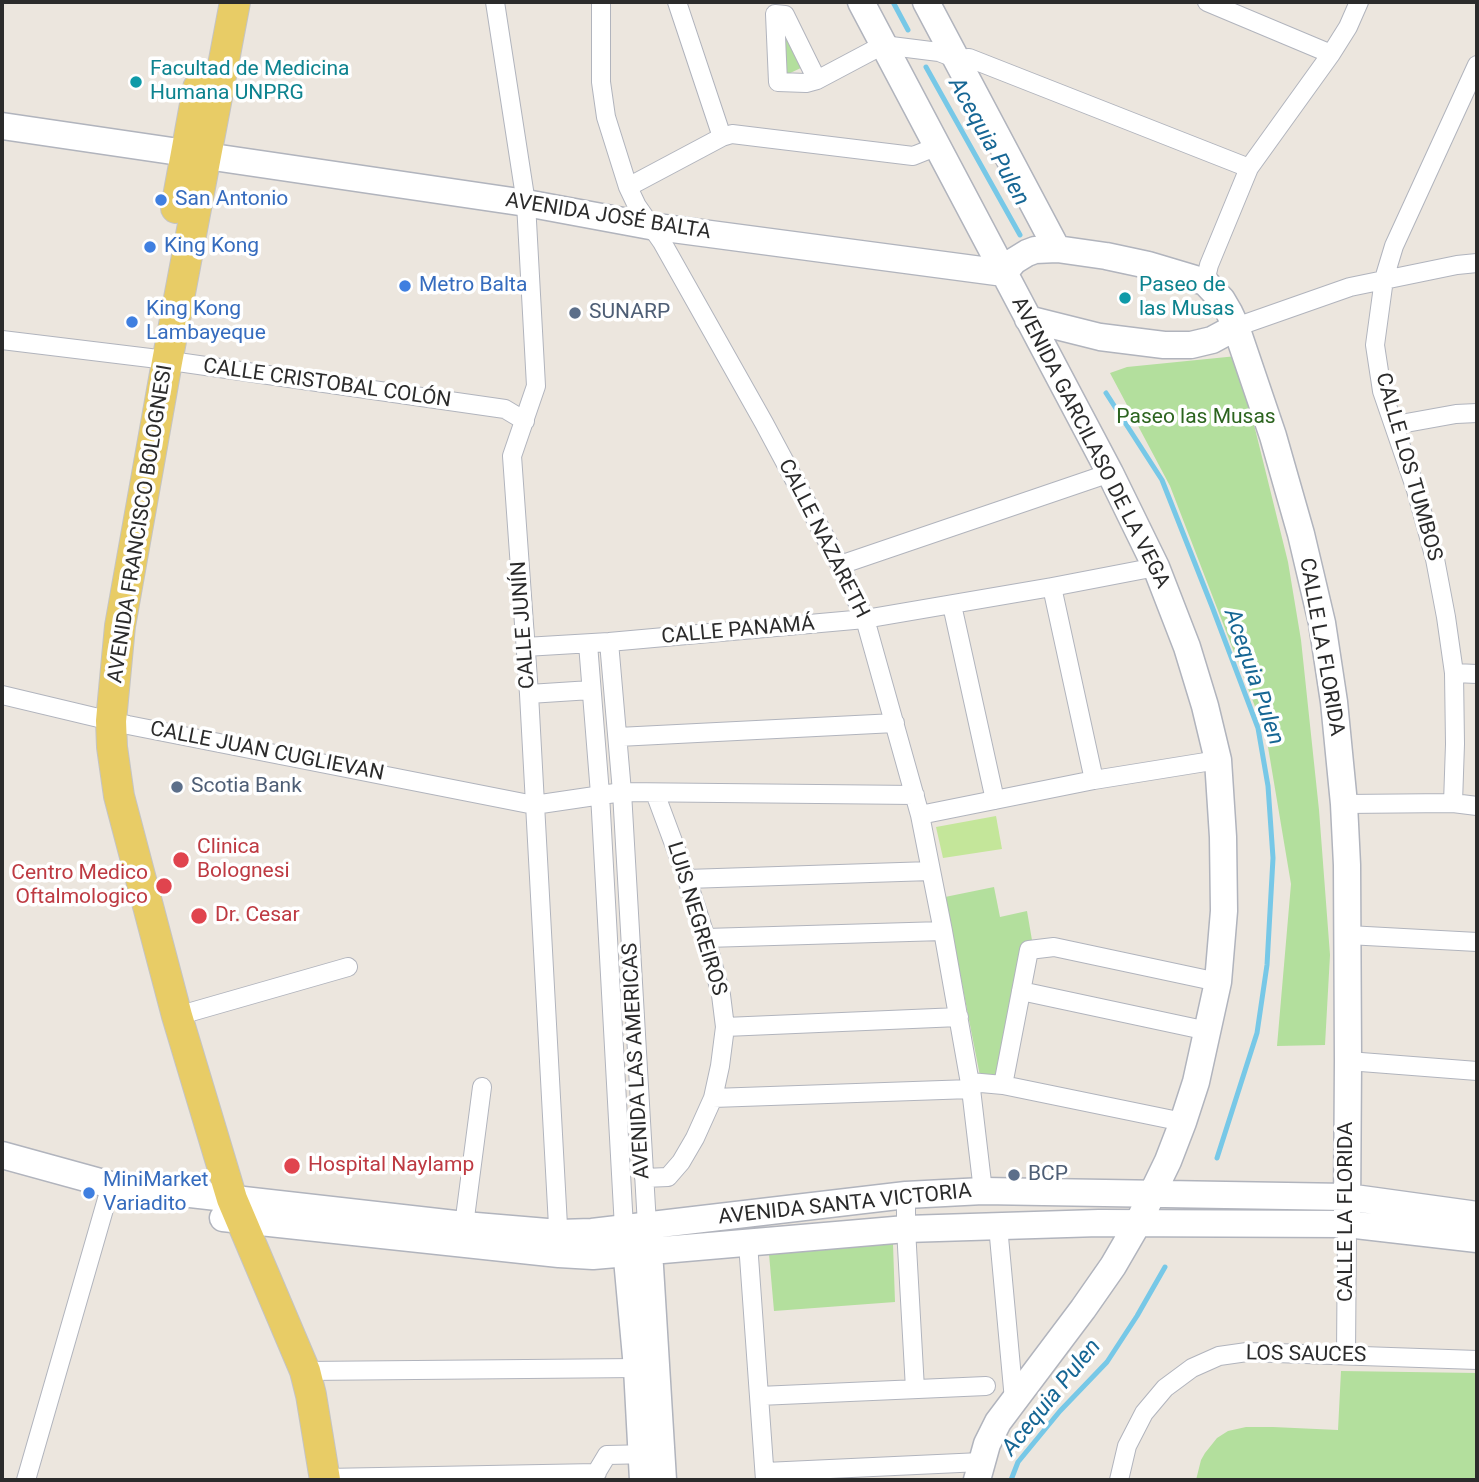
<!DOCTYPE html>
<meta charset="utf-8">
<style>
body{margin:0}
#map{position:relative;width:1479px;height:1482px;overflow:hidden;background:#ece6de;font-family:Roboto,sans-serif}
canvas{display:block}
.frame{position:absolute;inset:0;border:4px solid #2b2b2b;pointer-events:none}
</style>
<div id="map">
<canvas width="1479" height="1482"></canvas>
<div class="frame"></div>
</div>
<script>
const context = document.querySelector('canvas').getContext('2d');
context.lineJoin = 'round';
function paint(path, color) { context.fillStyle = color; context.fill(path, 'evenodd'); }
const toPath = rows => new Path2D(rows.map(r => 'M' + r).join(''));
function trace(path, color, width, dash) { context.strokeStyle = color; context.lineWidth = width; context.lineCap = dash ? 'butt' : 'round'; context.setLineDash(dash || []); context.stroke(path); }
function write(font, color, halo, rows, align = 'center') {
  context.font = font + ' Roboto,sans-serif'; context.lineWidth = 7; context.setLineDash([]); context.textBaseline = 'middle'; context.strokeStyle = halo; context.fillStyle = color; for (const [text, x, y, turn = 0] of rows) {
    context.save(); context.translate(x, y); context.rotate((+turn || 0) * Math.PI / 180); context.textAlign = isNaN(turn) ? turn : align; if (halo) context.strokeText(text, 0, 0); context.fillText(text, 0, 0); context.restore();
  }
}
paint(toPath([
 [782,26,805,66,786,75],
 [1237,356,1288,562,1301,640,1319,810,1330,955,1325,1045,1277,1046,1291,884,1266,735,1170,486,1110,373,1127,367],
 [994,887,1000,917,1027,911,1033,946,999,1070,994,1078,980,1076,945,897],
 [893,1244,895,1302,774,1311,769,1254],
 [1341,1371,1477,1373,1477,1480,1196,1480,1201,1460,1205,1453,1217,1438,1228,1431,1246,1427,1273,1427,1338,1430]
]), '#b3df9d');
paint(toPath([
 [996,816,1002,849,943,858,936,827]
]), '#c4e69a');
trace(toPath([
 [893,2,908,30],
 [926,67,1020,235],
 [1106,393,1162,480,1213,609,1258,728,1268,786,1273,858,1267,965,1257,1033,1217,1158],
 [1011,1480,1018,1462,1060,1411,1107,1362,1137,1316,1165,1267]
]), '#77c8e7', 5);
const street = toPath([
 [495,2,526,203,536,386,512,456,529,694,559,1244],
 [601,2,601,82,606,117,628,187,637,206,662,242,764,423,840,565,865,619,920,815,943,931,971,1089,983,1191],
 [677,2,722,137],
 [1207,2,1331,54],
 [817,80,785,15,775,14,778,82,806,83,817,80,883,45,939,52,957,59,969,58,1249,168],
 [628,187,722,137,732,134,913,156,938,146],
 [1205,282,1209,265,1249,168,1331,54,1348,27,1359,2],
 [1236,327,1350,287,1457,265,1477,263],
 [2,340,150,358,505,409,525,421],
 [1395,425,1456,414,1477,413],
 [840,565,1110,473],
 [1052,587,1094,780],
 [952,605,995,800],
 [609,642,622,792,647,1225],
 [588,644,600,794,624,1228],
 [525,647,609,642,865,619,1052,587,1156,567],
 [1454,673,1477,674],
 [529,694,591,690],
 [2,695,128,725,534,805,622,792,915,795],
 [618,737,895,723],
 [1453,803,1455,744,1454,673,1446,617,1435,559,1416,490,1382,391,1375,345,1384,279,1394,246,1477,65],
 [1344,804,1453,803,1477,806],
 [920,815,1094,780,1218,760],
 [687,879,931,871],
 [1348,935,1477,942],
 [706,938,943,931],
 [1021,991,1208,1031],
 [177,1016,348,967],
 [725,1027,959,1017],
 [1348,1061,1477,1071],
 [970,1082,1003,1085,1183,1122],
 [1003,1085,1029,950,1054,947,1218,982],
 [713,1098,971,1089],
 [644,1178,668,1177,681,1162,695,1138,713,1098,720,1066,725,1027,721,995,706,938,687,879,655,793],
 [906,1195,906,1229,915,1389],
 [998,1226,1014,1400],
 [463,1233,482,1087],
 [748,1243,765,1480],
 [1346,1355,1347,1224],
 [305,1371,637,1368],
 [759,1396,986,1386],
 [765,1472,981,1462],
 [325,1478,597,1473],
 [26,1480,111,1185],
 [592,1480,607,1455,651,1454],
 [1119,1480,1127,1446,1144,1413,1165,1388,1192,1368,1219,1356,1247,1352,1477,1360]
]);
const secondary = toPath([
 [861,2,1110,473,1156,567,1187,647,1205,706,1218,760,1223,837,1224,911,1218,982,1196,1082,1183,1122,1168,1161,1138,1223,1113,1266,1083,1309,998,1422,987,1444,977,1480],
 [926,2,1057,249],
 [2,126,526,203,650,226,1004,273],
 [1004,273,1014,261,1027,253,1035,250,1057,249,1106,256,1148,265,1205,282,1222,300,1229,312,1236,327,1273,436,1301,534,1322,623,1334,702,1344,804,1347,865,1348,1061,1347,1215],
 [1028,319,1100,337,1164,345,1191,345,1212,340,1236,327],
 [2,1155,111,1185,464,1225,559,1233,592,1232,906,1195,983,1191,1347,1197,1477,1215],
 [223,1218,559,1254,593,1256,906,1229,1099,1223,1347,1224,1477,1239],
 [648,1234,663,1480],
 [625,1237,637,1368,643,1480]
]);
const primary = toPath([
 [235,2,167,362,120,626,111,721,112,747,119,796,177,1016,232,1199,305,1371,311,1395,325,1480],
 [176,208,198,88]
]);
trace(street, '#b1b4bd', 20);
trace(secondary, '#b1b4bd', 29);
trace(primary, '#c4c4c4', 32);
trace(street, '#fff', 18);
trace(secondary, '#fff', 26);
trace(primary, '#e8cc66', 30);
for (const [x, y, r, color] of [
 [136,82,7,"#0f9aa8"],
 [161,200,7,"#3f7fe0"],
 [150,247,7,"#3f7fe0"],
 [405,286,7,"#3f7fe0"],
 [1125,298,7,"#0f9aa8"],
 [575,313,7,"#5c6f8a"],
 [132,322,7,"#3f7fe0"],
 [177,787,7,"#5c6f8a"],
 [181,860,9,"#e0444e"],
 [164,886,9,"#e0444e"],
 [199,916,9,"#e0444e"],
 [292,1166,9,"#e0444e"],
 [1014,1175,7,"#5c6f8a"],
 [89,1193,7,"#3f7fe0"]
]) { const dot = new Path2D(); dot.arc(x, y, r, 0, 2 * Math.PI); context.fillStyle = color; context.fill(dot); trace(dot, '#fff', 2.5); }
write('21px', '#0d838f', '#fff', [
 ["Facultad de Medicina",150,70],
 ["Humana UNPRG",150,94],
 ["Paseo de",1139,286],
 ["las Musas",1139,310]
], 'left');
write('21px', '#366cbe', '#fff', [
 ["San Antonio",175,200],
 ["King Kong",164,247],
 ["Metro Balta",419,286],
 ["King Kong",146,310],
 ["Lambayeque",146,334],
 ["MiniMarket",103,1181],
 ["Variadito",103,1205]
], 'left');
write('21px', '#2b2b2b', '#fff', [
 ["AVENIDA JOSÉ BALTA",608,217,9],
 ["CALLE CRISTOBAL COLÓN",327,384,8],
 ["AVENIDA GARCILASO DE LA VEGA",1090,443,63],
 ["CALLE LOS TUMBOS",1408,467,74],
 ["AVENIDA FRANCISCO BOLOGNESI",141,524,-81],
 ["CALLE NAZARETH",823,539,63],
 ["CALLE JUNÍN",524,625,-94],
 ["CALLE PANAMÁ",738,631,-5],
 ["CALLE LA FLORIDA",1321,647,80],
 ["CALLE JUAN CUGLIEVAN",267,752,11],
 ["LUIS NEGREIROS",696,919,73],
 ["AVENIDA LAS AMERICAS",637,1061,-93],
 ["AVENIDA SANTA VICTORIA",845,1205,-6],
 ["CALLE LA FLORIDA",1347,1212,-90],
 ["LOS SAUCES",1306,1355,1]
]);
write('21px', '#4e5e75', '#fff', [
 ["SUNARP",589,313],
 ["Scotia Bank",191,787],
 ["BCP",1028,1175]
], 'left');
write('21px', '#2c641f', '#fff', [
 ["Paseo las Musas",1196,418]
]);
write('21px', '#be3a42', '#fff', [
 ["Clinica",197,848],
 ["Bolognesi",197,872],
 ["Centro Medico",148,874,"right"],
 ["Oftalmologico",148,898,"right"],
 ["Dr. Cesar",215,916],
 ["Hospital Naylamp",308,1166]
], 'left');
write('italic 23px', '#166694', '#fff', [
 ["Acequia Pulen",988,142,61],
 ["Acequia Pulen",1253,677,71],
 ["Acequia Pulen",1052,1398,-51]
]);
</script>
